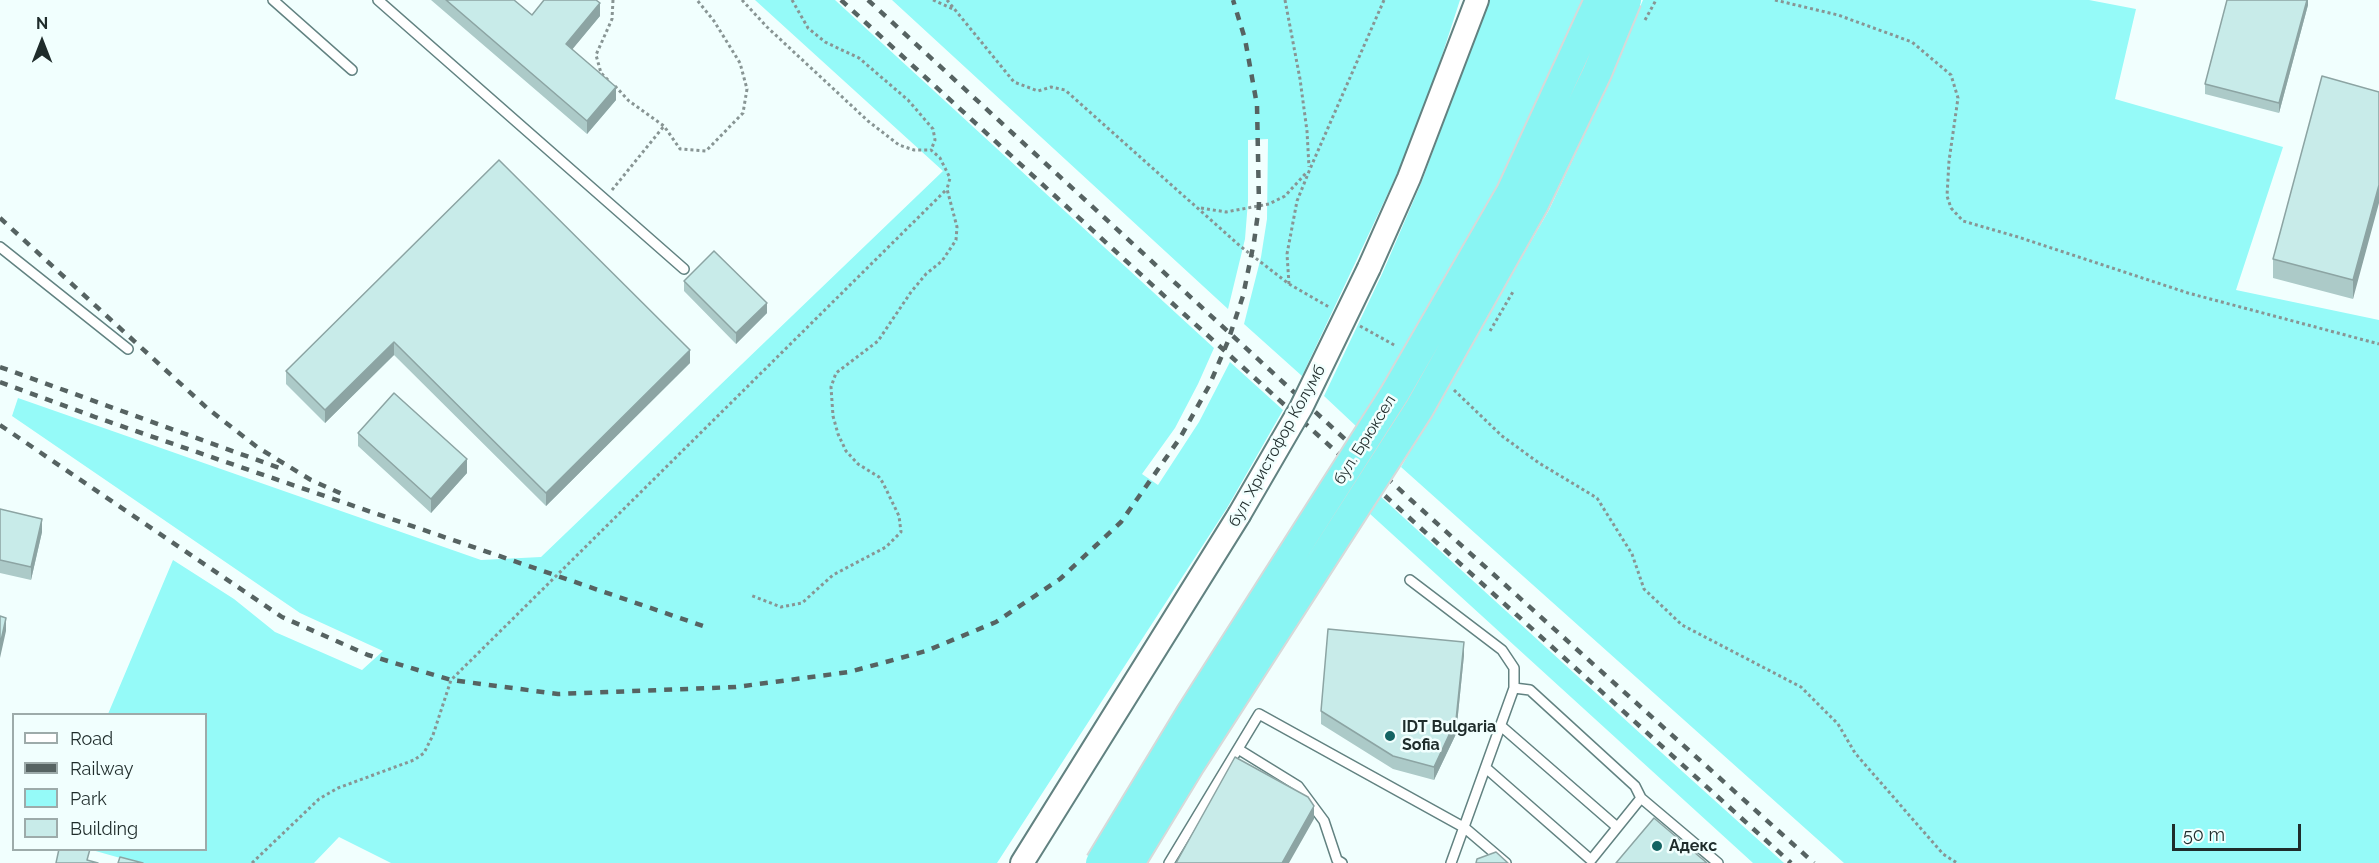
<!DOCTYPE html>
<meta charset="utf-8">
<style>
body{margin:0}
#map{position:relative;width:2379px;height:863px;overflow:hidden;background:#f1fffe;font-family:Raleway,sans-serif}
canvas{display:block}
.legend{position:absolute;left:12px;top:713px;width:195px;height:138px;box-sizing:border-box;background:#f1fffe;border:2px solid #9dabaa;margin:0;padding:8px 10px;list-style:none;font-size:18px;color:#1f2c2b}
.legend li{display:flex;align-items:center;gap:12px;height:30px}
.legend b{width:30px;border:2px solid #9dabaa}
.north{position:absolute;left:12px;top:12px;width:60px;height:60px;-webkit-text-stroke:4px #f1fffe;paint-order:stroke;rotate:0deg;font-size:16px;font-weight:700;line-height:24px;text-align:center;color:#1f2c2b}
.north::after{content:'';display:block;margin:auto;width:21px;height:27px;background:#1f2c2b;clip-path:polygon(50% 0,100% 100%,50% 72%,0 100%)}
.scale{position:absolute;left:2172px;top:824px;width:129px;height:27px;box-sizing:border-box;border:3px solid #1f2c2b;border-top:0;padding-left:8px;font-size:18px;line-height:21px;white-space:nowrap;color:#1f2c2b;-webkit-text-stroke:4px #f1fffe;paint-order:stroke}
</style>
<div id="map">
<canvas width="2379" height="863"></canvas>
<ul class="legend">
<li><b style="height:8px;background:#fff"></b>Road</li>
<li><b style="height:8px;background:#566362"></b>Railway</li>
<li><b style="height:16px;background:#95faf8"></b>Park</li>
<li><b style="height:16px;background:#c8ebe9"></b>Building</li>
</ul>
<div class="north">N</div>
<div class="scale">50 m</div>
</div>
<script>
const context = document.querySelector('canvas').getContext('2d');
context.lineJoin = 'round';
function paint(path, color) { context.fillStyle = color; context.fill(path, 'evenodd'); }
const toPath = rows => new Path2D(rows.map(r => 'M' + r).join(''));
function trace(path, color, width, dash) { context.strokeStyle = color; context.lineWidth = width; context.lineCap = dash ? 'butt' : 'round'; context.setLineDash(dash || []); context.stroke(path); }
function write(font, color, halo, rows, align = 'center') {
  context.font = font + ' Raleway,sans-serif'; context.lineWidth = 5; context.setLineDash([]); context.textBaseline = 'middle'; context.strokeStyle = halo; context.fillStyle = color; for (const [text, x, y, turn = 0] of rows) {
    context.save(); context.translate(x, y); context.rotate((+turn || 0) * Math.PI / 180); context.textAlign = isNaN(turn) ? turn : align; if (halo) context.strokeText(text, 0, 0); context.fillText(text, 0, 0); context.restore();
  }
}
paint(toPath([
 [755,0,835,0,1214,348,1198,384,1175,428,1142,474,1158,485,1199,422,1230,362,1283,410,1227,508,997,863,391,863,339,837,314,863,138,863,92,850,206,850,206,714,108,714,173,560,234,599,275,632,362,670,383,651,300,613,12,416,18,398,481,560,541,557,943,171],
 [892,0,1460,0,1434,80,1397,174,1302,376,1244,324,1261,257,1267,219,1268,139,1248,140,1248,201,1245,239,1228,309],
 [1489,0,1586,0,1493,198,1405,350,1357,427,1324,396,1382,274,1422,181],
 [1643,0,2089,0,2136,9,2115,99,2283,147,2236,290,2379,320,2379,863,1844,863,1401,467,1549,210,1596,110],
 [1380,496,1642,735,1784,863,1753,863,1369,513]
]), '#95faf8');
const service = toPath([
 [273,0,352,70],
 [378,0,684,269],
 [0,247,128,349],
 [1410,580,1502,650,1514,668,1514,688,1451,863],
 [1514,688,1530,690,1635,786,1641,798,1718,863],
 [1501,726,1617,827],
 [1238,749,1298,786,1324,821,1337,860,1342,863],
 [1486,768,1591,860,1641,798],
 [1169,863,1259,714,1465,828,1506,863]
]);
const tertiary = toPath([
 [1369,268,1409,178,1477,0],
 [1022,863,1239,515]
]);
trace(service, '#628281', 12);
trace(tertiary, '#628281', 26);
trace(toPath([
 [742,0,767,27,868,121,899,145,914,150,931,150,940,158,950,178,947,189,957,227,956,240,942,261,926,274,911,292,878,341,836,373,831,387,833,416,838,434,846,451,858,464,879,477,883,483,899,516,901,532,886,547,833,575,802,603,781,607,750,595],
 [792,0,808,28,825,42,859,58,908,100,933,129,935,140,931,150],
 [933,0,955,10],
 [947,0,1014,82,1038,91,1051,87,1065,90,1240,246,1289,284,1329,307],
 [1285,0,1300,79,1307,131,1309,167],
 [1775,0,1838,15,1912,42,1951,75,1958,98,1949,161,1947,196,1951,208,1963,221,2018,237,2188,293,2379,344],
 [1645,20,1656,0],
 [608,80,601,73,596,55,612,19,613,0],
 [615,86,629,101,664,126,680,149,706,151,743,113,747,89,740,63,714,21,697,0],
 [612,190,664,126],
 [1201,208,1226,212,1269,204,1285,196,1307,172],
 [1289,284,1287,254,1297,201,1310,169,1384,0],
 [1360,326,1396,346],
 [1490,331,1514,290],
 [1454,390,1502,436,1539,463,1597,498,1632,554,1644,589,1682,625,1801,687,1838,724,1855,753,1943,854,1957,863],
 [252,863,319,799,338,788,414,760,424,753,433,735,451,680,947,189]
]), '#889594', 3, [3, 3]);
trace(service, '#fff', 9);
trace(tertiary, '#fff', 22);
trace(toPath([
 [841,0,1184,314,1791,863],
 [868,0,1411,500,1814,863],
 [0,218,207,408,257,447,311,480,342,494],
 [0,367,285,470],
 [0,382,95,417,703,626],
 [0,425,282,617,368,655,451,680,558,694,736,687,849,672,926,651,996,622,1060,579,1121,522,1180,438,1209,386,1228,341,1243,296,1254,242,1259,206,1257,105,1245,39,1233,0]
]), '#566362', 4.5, [8, 8]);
const tertiaryBridge = toPath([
 [1239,515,1301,408,1369,268]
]);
const primaryBridge = toPath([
 [1100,863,1191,713,1395,393,1511,192,1599,0],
 [1130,863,1191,763,1419,409,1534,204,1597,73,1627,0]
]);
trace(tertiaryBridge, '#628281', 26, []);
trace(primaryBridge, '#d7d9d9', 32, []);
trace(tertiaryBridge, '#fff', 22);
trace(primaryBridge, '#89f5f3', 28);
paint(toPath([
 [431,0,514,0,532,15,600,16,572,49,616,100,587,134],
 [2308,0,2308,5,2279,113,2205,94,2205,84],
 [2379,92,2353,299,2273,278,2273,259],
 [499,160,690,363,546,506,394,355,325,423,286,384,286,371],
 [684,281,767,313,736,344,684,291],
 [358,433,467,473,431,513,358,446],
 [0,509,42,532,31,580,0,573],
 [1464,655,1456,734,1434,780,1393,769,1321,724,1321,711]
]), '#accac8');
paint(toPath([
 [2307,0,2308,0,2308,5,2279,113,2279,103],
 [600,3,600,16,566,57,566,44],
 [616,87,616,100,587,134,587,121],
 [2379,185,2379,203,2353,299,2353,280],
 [767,303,767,313,736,344,736,333],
 [394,342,394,355,325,423,325,410],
 [690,350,690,363,546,506,546,493],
 [467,459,467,473,431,513,431,499],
 [42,519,42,532,31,580,31,567],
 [6,618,6,631,0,658,0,645],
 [1464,642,1464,655,1456,734,1434,780,1434,767],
 [1314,806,1314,819,1289,863,1282,863]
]), '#8ca4a3');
const building = toPath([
 [446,0,514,0,532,15,544,0,596,0,600,3,566,44,616,87,587,121,446,0],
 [2227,0,2307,0,2279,103,2205,84,2227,0],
 [2322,76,2379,92,2379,185,2353,280,2273,259,2322,76],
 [499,160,690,350,546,493,394,342,325,410,286,371,499,160],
 [714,251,767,303,736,333,684,281,714,251],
 [394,393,467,459,431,499,358,433,394,393],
 [0,509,42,519,31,567,0,560,0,509],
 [0,616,6,618,0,645,0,616],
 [1328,629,1464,642,1456,720,1434,767,1393,756,1321,711,1328,629],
 [1235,757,1308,797,1314,806,1282,863,1176,863,1235,757],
 [1654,818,1707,863,1616,863,1654,818],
 [59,849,90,849,87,860,98,863,56,863,59,849],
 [1496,852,1508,863,1476,863,1477,859,1496,852],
 [120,857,143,863,118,863,120,857]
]);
paint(building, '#c8ebe9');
trace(building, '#8ca4a3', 1.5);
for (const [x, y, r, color] of [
 [1390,736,6,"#136362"],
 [1657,846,6,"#136362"]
]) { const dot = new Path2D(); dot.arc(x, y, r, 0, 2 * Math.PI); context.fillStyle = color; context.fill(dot); trace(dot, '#f1fffe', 2); }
write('16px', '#1f2c2b', '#f1fffe', [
 ["бул. Брюксел",1365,440,-58],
 ["бул. Христофор Колумб",1277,446,-61]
]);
write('bold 16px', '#1f2c2b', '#f1fffe', [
 ["IDT Bulgaria",1402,727],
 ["Sofia",1402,745],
 ["Адекс",1669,846]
], 'left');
</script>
